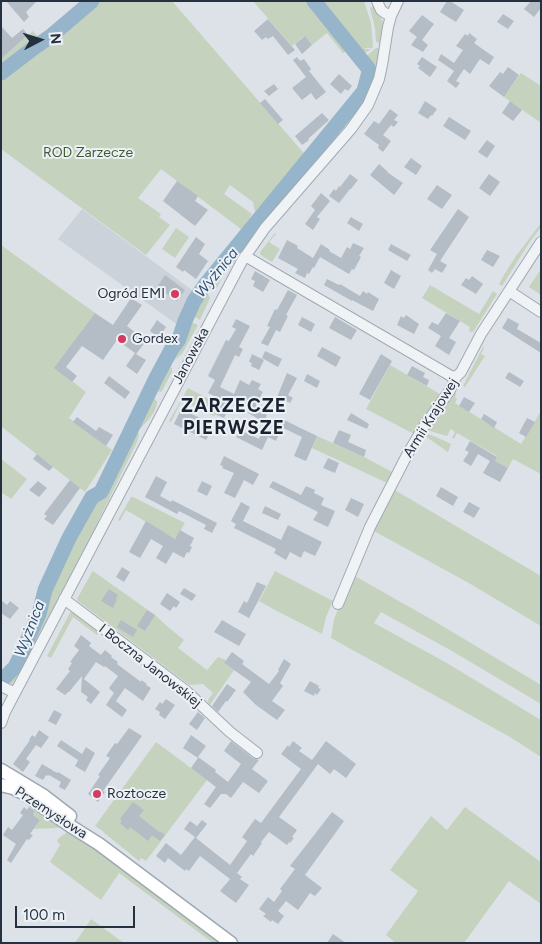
<!DOCTYPE html>
<meta charset="utf-8">
<style>
body{margin:0}
#map{position:relative;width:542px;height:944px;overflow:hidden;background:#dde2e8;font-family:Figtree,sans-serif}
canvas{display:block}
.frame{position:absolute;inset:0;border:2px solid #26313f;pointer-events:none}
.north{position:absolute;left:15px;top:15px;width:50px;height:50px;-webkit-text-stroke:4px #edf1f6;paint-order:stroke;rotate:85deg;font-size:14px;font-weight:700;line-height:20px;text-align:center;color:#26313f}
.north::after{content:'';display:block;margin:auto;width:18px;height:22px;background:#26313f;clip-path:polygon(50% 0,100% 100%,50% 72%,0 100%)}
.scale{position:absolute;left:15px;top:906px;width:120px;height:22px;box-sizing:border-box;border:2px solid #26313f;border-top:0;padding-left:6px;font-size:15px;line-height:18px;white-space:nowrap;color:#26313f;-webkit-text-stroke:4px #edf1f6;paint-order:stroke}
</style>
<div id="map">
<canvas width="542" height="944"></canvas>
<div class="frame"></div>
<div class="north">N</div>
<div class="scale">100 m</div>
</div>
<script>
const context = document.querySelector('canvas').getContext('2d');
context.lineJoin = 'round';
function paint(path, color) { context.fillStyle = color; context.fill(path, 'evenodd'); }
const toPath = rows => new Path2D(rows.map(r => 'M' + r).join(''));
function trace(path, color, width, dash) { context.strokeStyle = color; context.lineWidth = width; context.lineCap = dash ? 'butt' : 'round'; context.setLineDash(dash || []); context.stroke(path); }
function write(font, color, halo, rows, align = 'center') {
  context.font = font + ' Figtree,sans-serif'; context.lineWidth = 4; context.setLineDash([]); context.textBaseline = 'middle'; context.strokeStyle = halo; context.fillStyle = color; for (const [text, x, y, turn = 0] of rows) {
    context.save(); context.translate(x, y); context.rotate((+turn || 0) * Math.PI / 180); context.textAlign = isNaN(turn) ? turn : align; if (halo) context.strokeText(text, 0, 0); context.fillText(text, 0, 0); context.restore();
  }
}
paint(toPath([
 [82,209,196,293,179,326,58,239]
]), '#cbd2da');
paint(toPath([
 [85,1,172,1,308,158,258,218,256,216,257,214,255,212,253,202,230,185,224,194,252,214,250,217,255,222,203,286,201,285,223,253,241,229,161,169,138,198,161,214,159,217,170,225,146,255,1,149,1,59,33,31,38,37,44,33,45,34],
 [253,1,364,1,371,23,373,47,372,48,365,48,365,49,371,49,355,60,346,51,343,53,327,33,312,45,304,36,292,46],
 [373,6,383,22,380,43,376,42,375,28,370,8],
 [376,48,379,48,377,63,373,80,367,94,360,106,346,125,344,125,340,123,365,92,370,72,369,68,362,60],
 [521,73,541,86,541,123,504,97],
 [310,159,313,162,312,164,266,217,264,216,260,220],
 [541,223,541,227,529,243,502,286,499,284,504,275,516,256],
 [176,228,189,237,175,258,162,249],
 [275,233,276,234,269,242,280,249,272,262,262,256,260,254,260,252],
 [1,245,95,313,55,368,86,392,69,418,112,450,85,492,2,427,1,428],
 [229,257,232,258,232,260,223,275,217,288,212,292,204,288],
 [541,269,541,295,529,287],
 [430,285,479,314,493,291,497,294,473,332,471,332,469,331,470,327,422,298],
 [202,291,208,294,210,298,200,320,190,314,195,302],
 [187,320,198,325,182,354,172,362,168,359,182,336],
 [483,347,484,348,481,354,485,356,465,387,463,386],
 [165,364,172,368,172,372,162,391,161,392,157,391,152,389],
 [390,365,440,394,441,397,414,434,366,409],
 [188,388,220,405,214,416,182,400,171,422,169,421],
 [453,392,455,392,456,395,455,397,457,399,455,403,521,444,541,411,541,474,513,459,508,468,495,461,497,456,457,433,454,439,452,438,455,432,451,429,447,436,430,431,428,428],
 [149,395,157,401,157,404,154,412,149,419,141,428,139,429,134,426],
 [133,429,138,432,139,434,137,442,93,532,24,663,21,664,19,662,40,614,45,591,70,538,92,498,101,493],
 [425,433,436,437,451,444,448,452,422,434],
 [317,436,364,457,394,473,391,481,385,482,312,448],
 [1,459,27,479,11,499,1,492],
 [393,489,541,576,541,626,467,582,372,530],
 [131,497,133,497,185,523,175,539,126,510,120,521,118,520],
 [93,571,155,615,168,627,184,640,178,648,207,670,218,657,226,660,225,664,234,670,209,706,208,700,213,693,203,684,191,685,188,684,78,601,77,599,92,572],
 [275,571,333,601,326,617,322,634,275,610,259,601],
 [353,575,429,618,541,685,541,704,452,651,381,612,374,623,445,662,541,720,541,757,510,737,331,638,334,619],
 [71,611,72,611,99,631,97,635,73,617,51,658,47,656],
 [7,660,21,669,13,683,10,686,1,684,1,671,12,664],
 [156,742,207,780,146,861,141,858,139,861,103,832,103,831,95,826],
 [38,806,64,826,57,828,32,829,35,827,40,820,33,815],
 [465,807,541,862,541,904,509,881,464,943,396,943,386,935,418,891,390,870,431,816,447,830],
 [69,831,122,869,221,943,213,943,119,873,101,900,50,862,60,845,57,841,59,838],
 [91,919,124,943,75,943]
]), '#c5d2be');
trace(toPath([
 [1,73,35,47,51,36,92,1],
 [3,679,15,667,18,661,39,614,45,590,69,538,92,497,101,492,156,378,171,350,179,339,185,321,194,301,205,285,364,91,369,72,368,68,314,1]
]), '#96b4ca', 15);
paint(toPath([
 [6,1,37,1,26,12,29,17,24,22],
 [447,1,450,1,464,10,456,22,440,12],
 [531,1,538,1,541,3,541,8,534,17,524,9],
 [503,14,514,21,508,29,497,22],
 [422,15,434,24,422,40,428,45,423,52,411,45,417,37,409,31],
 [268,19,295,50,288,55,273,36,268,39,266,37,262,40,254,31],
 [1,26,12,38,23,29,28,35,1,59],
 [469,33,477,39,474,43,494,57,489,65,480,59,470,74,464,69,456,81,460,83,456,88,447,81,454,71,438,60,441,54,454,63,463,50,456,46,465,34,468,36],
 [305,36,312,45,302,54,295,44],
 [297,57,300,61,304,59,311,69,309,71,326,92,316,100,311,93,302,100,292,88,306,77,293,60],
 [422,57,437,67,430,77,418,68,420,66,417,64],
 [508,67,519,75,504,97,489,86,500,72,503,74],
 [339,74,352,86,348,91,345,89,341,94,330,84],
 [274,84,278,89,269,96,264,91],
 [265,99,283,120,278,124,260,103],
 [425,101,437,109,432,116,431,115,428,119,418,113],
 [510,101,522,110,513,121,502,113],
 [390,109,398,115,394,120,398,122,394,127,391,125,383,135,391,141,383,152,378,148,379,145,364,134,374,121,379,124],
 [322,113,329,120,308,139,309,140,302,145,295,136],
 [449,117,471,131,465,140,443,126],
 [487,140,495,146,487,158,478,152],
 [411,158,422,166,416,175,404,167],
 [379,164,388,172,387,172,403,183,394,195,370,175],
 [350,174,358,180,351,189,350,189,339,203,329,196,334,189,336,191,339,186,340,187],
 [489,174,500,182,490,196,479,188],
 [177,181,198,196,195,201,208,210,195,226,163,201],
 [437,185,452,195,442,209,427,199],
 [321,193,330,201,317,217,320,219,313,230,305,224,315,210,311,206],
 [458,209,469,217,440,261,447,265,442,273,435,269,432,273,428,270,437,254,430,250],
 [351,217,363,224,359,231,347,223],
 [196,237,205,244,199,254,208,261,196,279,184,270,183,272,176,267],
 [287,240,298,246,297,248,313,258,321,244,330,250,329,251,341,258,347,247,350,249,353,243,364,248,359,256,361,257,354,270,352,269,349,274,320,257,314,268,313,267,309,274,307,273,305,278,295,273,298,269,278,258],
 [391,244,411,255,407,261,388,250],
 [487,250,500,256,493,267,481,260],
 [391,270,401,276,394,289,384,283],
 [255,271,270,280,263,292,253,286,255,281,251,279],
 [165,275,185,290,177,301,157,287],
 [472,276,483,284,476,294,461,285,466,278,469,280],
 [327,279,339,285,340,284,360,296,363,291,367,294,368,292,379,299,373,311,352,300,352,301,324,285],
 [288,290,297,295,286,315,288,316,280,332,276,330,268,346,261,343,270,327,267,326,275,309,277,310],
 [131,298,142,305,127,326,146,341,136,354,146,360,137,374,126,366,135,353,117,340,103,360,82,346,66,367,77,376,72,382,54,368,95,313,113,325],
 [446,313,460,321,449,338,456,342,449,355,435,346,441,336,428,328,432,322,438,325],
 [406,315,419,324,414,334,397,325,401,316,404,318],
 [302,317,315,324,311,332,298,325],
 [335,317,357,330,351,340,329,328],
 [508,318,519,324,517,329,541,343,541,353,502,328],
 [236,319,250,326,239,347,243,349,239,357,235,355,220,387,234,394,240,380,249,385,252,380,261,384,258,389,263,392,256,405,263,409,262,412,267,415,264,422,248,413,251,408,233,399,224,418,215,414,222,400,208,393,215,380,208,376,226,340,229,341,236,329,232,327],
 [157,320,166,327,159,338,150,331],
 [322,347,341,357,336,367,317,356],
 [265,351,282,359,278,367,262,358],
 [252,354,264,360,259,370,251,366,252,363,249,362],
 [381,354,392,361,370,400,359,394],
 [412,366,425,373,423,377,429,380,427,386,407,375],
 [509,372,524,381,520,387,505,378],
 [287,373,297,378,288,395,293,398,290,403,277,397],
 [307,374,320,381,317,388,304,381],
 [109,376,130,392,125,399,104,383],
 [464,397,475,403,469,412,459,406],
 [181,409,200,418,197,424,211,431,206,440,174,424],
 [351,413,369,424,367,429,347,420],
 [484,414,497,422,494,428,481,419],
 [77,417,96,431,99,427,113,435,106,446,73,422],
 [527,418,535,422,526,437,519,433],
 [282,419,317,436,306,461,294,456,302,437,279,426],
 [264,427,279,434,276,441,268,437,262,450,236,437,240,430,259,439],
 [339,430,351,435,348,442,366,450,364,457,333,443],
 [470,441,497,457,495,461,508,468,500,482,483,473,490,461,478,454,471,466,463,461,469,452,465,450],
 [37,454,53,467,49,471,33,459],
 [224,456,259,474,253,485,244,480,235,498,224,493,234,473,222,468,223,466,220,465],
 [328,458,339,463,335,473,323,468],
 [156,476,167,482,160,496,171,502,172,500,217,523,212,533,204,529,206,525,179,511,177,514,145,497],
 [70,480,80,488,53,525,44,519,47,516,44,514],
 [38,481,47,488,39,497,29,490],
 [202,481,212,486,207,496,197,491],
 [273,481,301,495,306,486,315,490,314,493,324,498,321,505,335,511,328,527,313,520,318,512,269,487],
 [441,487,458,497,453,506,436,496],
 [351,498,364,504,358,517,345,510],
 [241,502,250,507,243,521,281,540,288,525,322,542,315,556,304,551,301,558,290,552,286,560,274,553,276,549,234,528,236,524,231,521],
 [469,502,480,508,474,518,463,512],
 [265,506,281,514,278,520,262,513],
 [146,521,175,539,180,530,194,538,190,546,192,547,189,553,187,552,184,558,173,552,166,564,156,558,163,546,151,539,140,558,129,552],
 [122,567,130,572,124,582,116,577],
 [257,582,266,586,249,618,238,612,244,601,247,603],
 [184,588,196,595,192,601,180,594],
 [109,589,118,595,116,599,117,600,113,608,101,601],
 [167,593,180,602,176,608,174,606,170,611,160,604],
 [1,600,7,605,10,601,19,608,10,619,1,613],
 [147,610,155,615,145,631,137,626],
 [121,620,137,630,133,637,117,627],
 [222,620,246,634,239,646,214,632],
 [81,635,91,643,89,646,101,655,105,650,112,656,111,657,118,662,117,664,141,682,141,680,147,684,146,685,151,688,143,701,125,688,116,701,127,710,122,717,106,705,114,693,109,688,118,676,105,666,104,667,96,662,84,679,100,692,91,704,86,700,88,697,81,692,82,676,69,692,68,692,65,695,56,689,70,671,68,669,72,663,70,662,79,650,74,646],
 [232,652,244,661,242,664,269,684,279,671,278,670,284,659,291,664,280,683,283,686,272,701,285,710,277,720,256,705,243,692,251,682,224,663],
 [310,681,319,686,318,688,321,689,317,695,315,693,314,696,304,691],
 [227,684,236,690,227,702,226,701,218,712,212,706],
 [166,699,175,705,165,719,159,715,160,712,155,709,160,702,162,704],
 [54,710,62,714,56,725,48,721],
 [198,712,205,718,197,730,189,724],
 [129,728,142,736,103,791,105,792,98,802,88,794,100,776,98,775,110,758,106,756,115,743,117,744],
 [39,730,49,737,41,748,36,745,26,759,30,762,23,772,13,764,30,740,29,740,32,735,35,737],
 [191,735,206,746,198,757,216,770,215,772,228,782,241,764,224,751,231,741,253,758,259,760,252,769,268,781,259,793,243,782,231,798,226,794,221,794,210,808,204,804,216,787,191,768,198,758,183,748],
 [61,740,82,754,86,747,95,753,85,772,75,766,78,760,57,746],
 [293,741,302,748,299,751,312,760,326,741,356,764,346,778,334,769,330,774,318,764,279,817,297,830,292,837,294,838,290,843,289,842,287,845,269,832,261,842,262,843,253,856,251,854,237,873,242,877,240,879,249,885,236,903,220,891,230,879,200,856,189,871,186,869,185,871,168,858,165,863,156,856,166,843,181,855,195,837,184,829,190,821,197,826,202,820,207,824,196,838,230,865,247,841,242,837,255,819,261,823,301,769,281,754,288,745,289,747],
 [42,764,57,773,58,772,71,780,65,790,59,787,61,782,49,775,48,776,46,775,43,780,35,776],
 [133,802,144,810,139,816,159,832,160,831,165,835,160,841,152,835,148,841,130,827,128,830,120,823,122,821,120,819],
 [24,807,27,810,29,807,35,811,33,815,40,820,30,834,33,835,29,840,27,839,11,863,7,860,16,844,3,835,8,827,12,830,23,815,20,813],
 [332,812,344,821,305,875,322,888,315,896,310,893,298,910,286,901,278,911,284,916,278,924,272,920,271,922,263,916,266,914,259,909,268,897,274,902,282,891,280,889,295,869,290,866],
 [333,934,346,943,327,943]
]), '#b4bcc5');
const minor = toPath([
 [377,1,381,10,385,13,391,16],
 [245,256,451,376,456,377],
 [509,291,541,312],
 [64,599,185,690,230,732,257,753],
 [338,604,370,527,407,455,423,428,450,390,456,377,461,372,481,334,541,242],
 [1,686,15,693],
 [1,723,5,712,242,261,265,228,351,129,368,105,379,79,382,65,388,27,391,16,398,1]
]);
const major = toPath([
 [1,770,44,796,70,816],
 [1,785,13,788,25,794,72,827,99,844,231,943]
]);
trace(minor, '#a2a9b2', 12);
trace(major, '#9ca8b4', 15);
trace(minor, '#f0f3f6', 10);
trace(major, '#fff', 12);
for (const [x, y, r, color] of [
 [175,294,5,"#d53a5f"],
 [122,339,5,"#d53a5f"],
 [97,794,5,"#d53a5f"]
]) { const dot = new Path2D(); dot.arc(x, y, r, 0, 2 * Math.PI); context.fillStyle = color; context.fill(dot); trace(dot, '#edf1f6', 2); }
write('14px', '#3e5c32', '#edf1f6', [
 ["ROD Zarzecze",88,153]
]);
write('14px', '#26313f', '#edf1f6', [
 ["Ogród EMI",165,294,"right"],
 ["Gordex",132,339],
 ["Roztocze",107,794]
], 'left');
write('14px', '#26313f', '#edf1f6', [
 ["Janowska",191,356,-62],
 ["Armii Krajowej",431,418,-58],
 ["I Boczna Janowskiej",150,666,38],
 ["Przemysłowa",51,813,33]
]);
write('italic 15px', '#2e5475', '#edf1f6', [
 ["Wyżnica",217,273,-51],
 ["Wyżnica",30,629,-69]
]);
context.letterSpacing = '1px';
write('bold 19px', '#182230', '#edf1f6', [
 ["ZARZECZE",234,406],
 ["PIERWSZE",234,428]
]);
context.letterSpacing = '0px';
</script>
